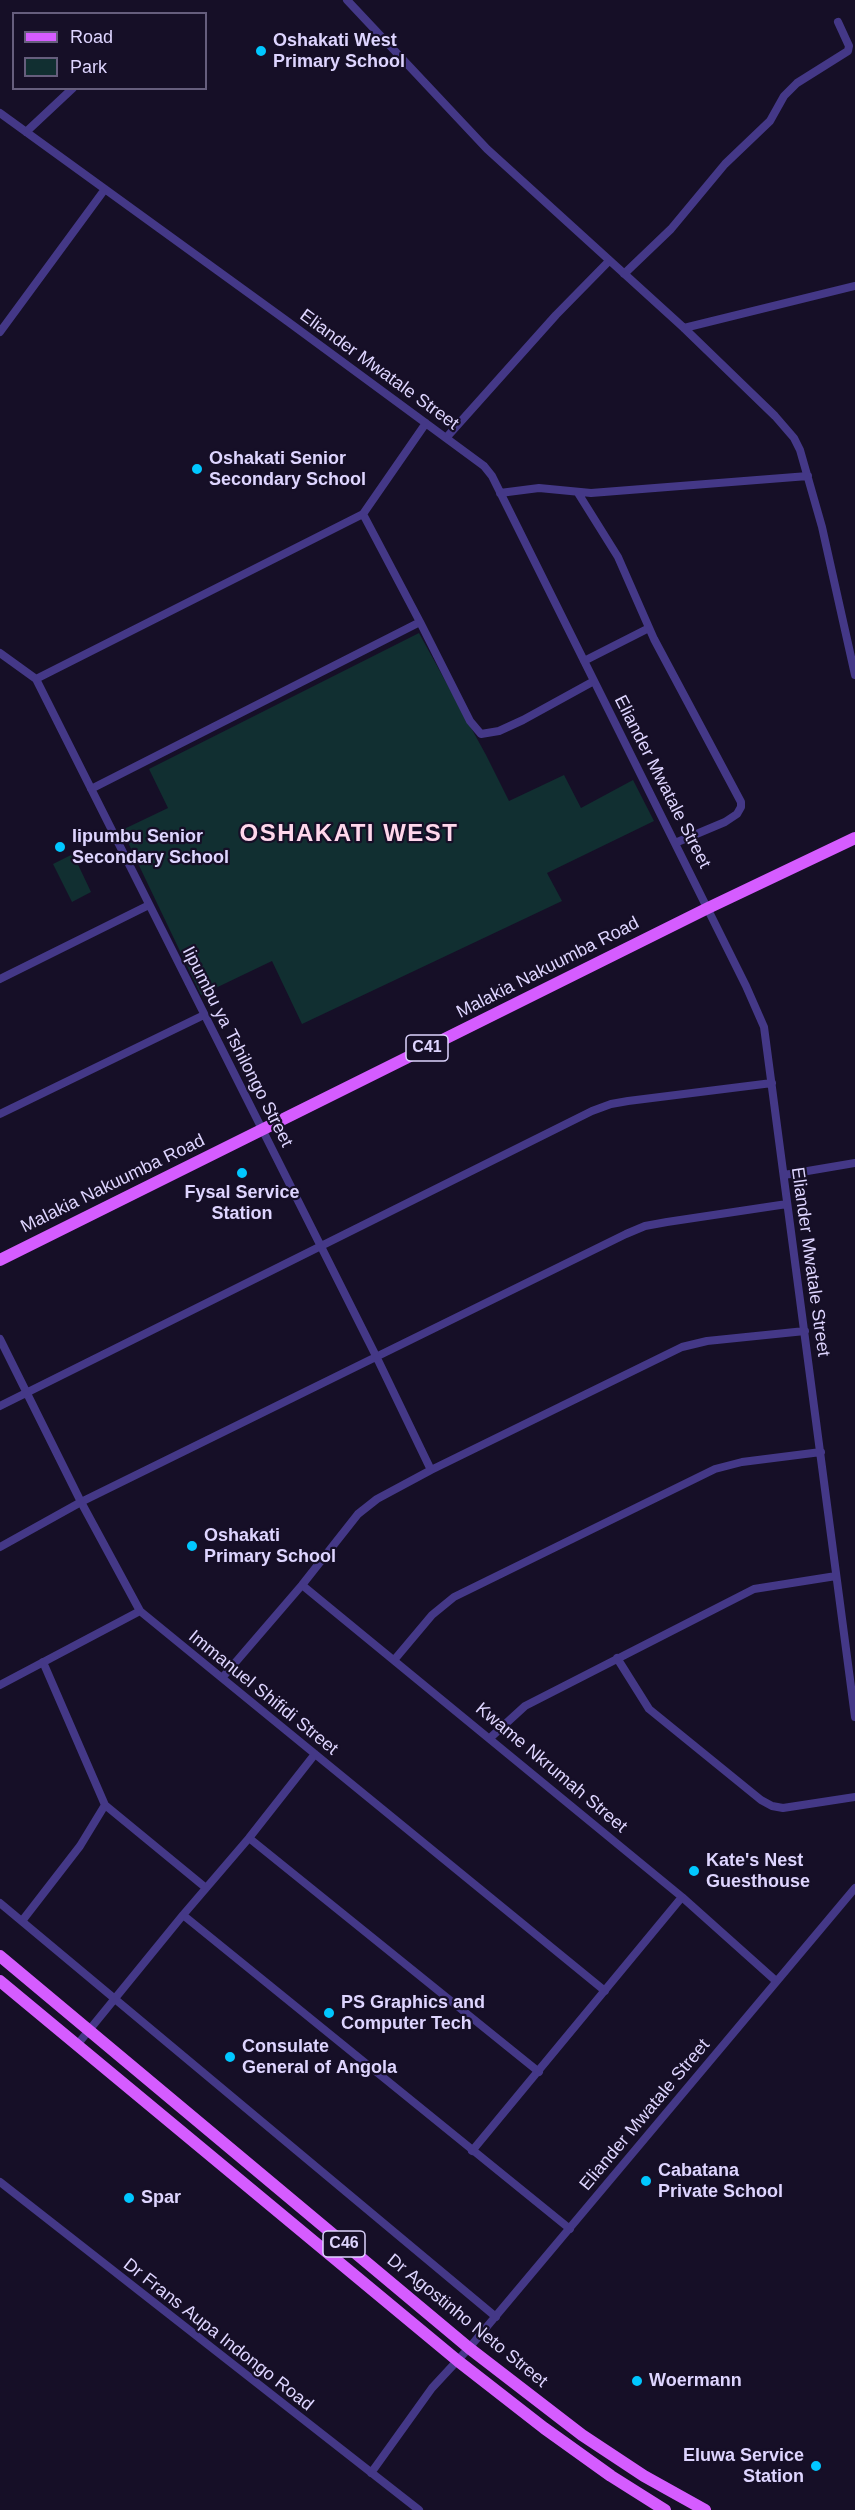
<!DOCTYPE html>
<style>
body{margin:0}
#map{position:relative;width:855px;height:2510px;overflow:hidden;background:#160f27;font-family:Helvetica,sans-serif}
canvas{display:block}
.legend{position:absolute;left:12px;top:12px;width:195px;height:78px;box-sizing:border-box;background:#160f27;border:2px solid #665e7d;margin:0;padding:8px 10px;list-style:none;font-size:18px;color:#ded5ff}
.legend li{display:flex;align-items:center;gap:12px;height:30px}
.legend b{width:30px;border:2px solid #665e7d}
</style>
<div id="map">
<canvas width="855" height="2510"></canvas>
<ul class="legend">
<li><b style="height:8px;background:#d55cff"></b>Road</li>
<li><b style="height:16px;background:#112f31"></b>Park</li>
</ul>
</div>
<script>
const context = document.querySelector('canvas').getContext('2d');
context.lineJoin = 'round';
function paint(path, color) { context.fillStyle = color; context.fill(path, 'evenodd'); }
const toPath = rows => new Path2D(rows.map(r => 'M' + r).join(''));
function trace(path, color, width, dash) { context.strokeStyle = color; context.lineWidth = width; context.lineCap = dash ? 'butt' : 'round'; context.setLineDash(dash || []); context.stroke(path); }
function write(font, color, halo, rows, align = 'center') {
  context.font = font + ' Helvetica,sans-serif'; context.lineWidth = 4.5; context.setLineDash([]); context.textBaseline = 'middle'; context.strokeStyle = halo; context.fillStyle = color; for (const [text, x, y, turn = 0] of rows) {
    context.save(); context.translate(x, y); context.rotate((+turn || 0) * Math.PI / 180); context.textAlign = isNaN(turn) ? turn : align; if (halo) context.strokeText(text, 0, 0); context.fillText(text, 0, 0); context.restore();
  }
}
paint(toPath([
 [419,633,486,755,509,801,564,775,581,808,633,780,654,821,547,873,562,901,302,1024,272,961,201,995,122,830,168,808,149,769],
 [73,854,91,892,72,902,53,864]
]), '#112f31');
trace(toPath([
 [347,0,487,149,684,328,775,416,794,438,800,450,822,527,855,675],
 [0,113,287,321,484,466,492,476,746,986,764,1027,855,1717],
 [26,132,73,88],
 [624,274,671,229,725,164,770,121,784,96,797,83,848,51,849,46,838,22],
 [684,328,855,286],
 [0,332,105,189],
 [446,438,556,315,609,261],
 [500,493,539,488,591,493,808,476],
 [578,493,618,557,654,639,741,802,741,807,737,814,725,822,675,843],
 [420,622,470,721,481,734,499,731,523,720,594,681],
 [0,653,36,679,377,1358,431,1470],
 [584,661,649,628],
 [36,679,363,514,426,423],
 [91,789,420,622,363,514],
 [0,979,149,905],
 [0,1114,204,1015],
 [784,1175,855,1163],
 [0,1339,81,1502,140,1611,605,1991],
 [0,1406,592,1111,611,1104,628,1101,772,1083],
 [0,1547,81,1502,626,1234,645,1226,667,1222,787,1204],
 [302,1585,682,1897,776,1981],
 [617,1658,649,1709,761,1800,772,1806,783,1808,855,1797],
 [395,1659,432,1615,454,1597,715,1469,742,1462,821,1452],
 [222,1678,302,1585,358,1514,377,1499,431,1470,682,1347,707,1341,805,1331],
 [0,1685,140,1611],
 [490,1738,525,1706,754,1589,836,1576],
 [315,1754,249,1838,183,1915,570,2229],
 [105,1805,206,1888],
 [249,1838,539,2072],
 [0,1903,496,2317],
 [22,1921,80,1846,105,1805,43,1662],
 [77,2045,183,1915],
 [472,2151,682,1897],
 [0,2182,419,2510],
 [371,2473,432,2388,469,2348,855,1888]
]), '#443887', 8);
trace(toPath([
 [0,1260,708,908,855,838],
 [0,1956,469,2348,582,2435,644,2476,705,2510],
 [0,1981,458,2361,544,2428,611,2476,665,2510]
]), '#d55cff', 12);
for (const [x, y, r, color] of [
 [261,51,6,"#01c7ff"],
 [197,469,6,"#01c7ff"],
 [60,847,6,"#01c7ff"],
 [242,1173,6,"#01c7ff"],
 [192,1546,6,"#01c7ff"],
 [694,1871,6,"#01c7ff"],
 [329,2013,6,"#01c7ff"],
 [230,2057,6,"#01c7ff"],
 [646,2181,6,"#01c7ff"],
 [129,2198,6,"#01c7ff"],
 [637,2381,6,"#01c7ff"],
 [816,2466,6,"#01c7ff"]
]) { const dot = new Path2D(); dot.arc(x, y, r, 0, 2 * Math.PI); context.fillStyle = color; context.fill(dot); trace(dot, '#160f27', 2); }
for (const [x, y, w] of [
 [427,1048,42],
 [344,2244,42]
]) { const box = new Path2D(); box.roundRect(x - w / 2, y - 13, w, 26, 4.5); context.fillStyle = '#160f27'; context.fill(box); trace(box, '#ded5ff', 1.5); }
write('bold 16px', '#ded5ff', null, [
 ["C41",427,1048],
 ["C46",344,2244]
]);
write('bold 18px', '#ded5ff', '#160f27', [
 ["Oshakati West",273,41],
 ["Primary School",273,62],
 ["Oshakati Senior",209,459],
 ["Secondary School",209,480],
 ["Iipumbu Senior",72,837],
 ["Secondary School",72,858],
 ["Fysal Service",242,1193,"center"],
 ["Station",242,1214,"center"],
 ["Oshakati",204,1536],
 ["Primary School",204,1557],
 ["Kate's Nest",706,1861],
 ["Guesthouse",706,1882],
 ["PS Graphics and",341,2003],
 ["Computer Tech",341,2024],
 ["Consulate",242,2047],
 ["General of Angola",242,2068],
 ["Cabatana",658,2171],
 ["Private School",658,2192],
 ["Spar",141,2198],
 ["Woermann",649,2381],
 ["Eluwa Service",804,2456,"right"],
 ["Station",804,2477,"right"]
], 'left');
write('18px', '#ded5ff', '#160f27', [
 ["Eliander Mwatale Street",379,370,36],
 ["Eliander Mwatale Street",662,782,63],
 ["Malakia Nakuumba Road",548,968,-27],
 ["Iipumbu ya Tshilongo Street",237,1047,63],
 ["Malakia Nakuumba Road",113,1184,-26],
 ["Eliander Mwatale Street",810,1262,82],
 ["Immanuel Shifidi Street",263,1693,39],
 ["Kwame Nkrumah Street",551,1768,40],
 ["Eliander Mwatale Street",645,2115,-50],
 ["Dr Agostinho Neto Street",467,2321,39],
 ["Dr Frans Aupa Indongo Road",218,2335,38]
]);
context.letterSpacing = '1.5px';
write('bold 24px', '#ffd7eb', '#160f27', [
 ["OSHAKATI WEST",349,834]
]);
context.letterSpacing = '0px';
</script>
